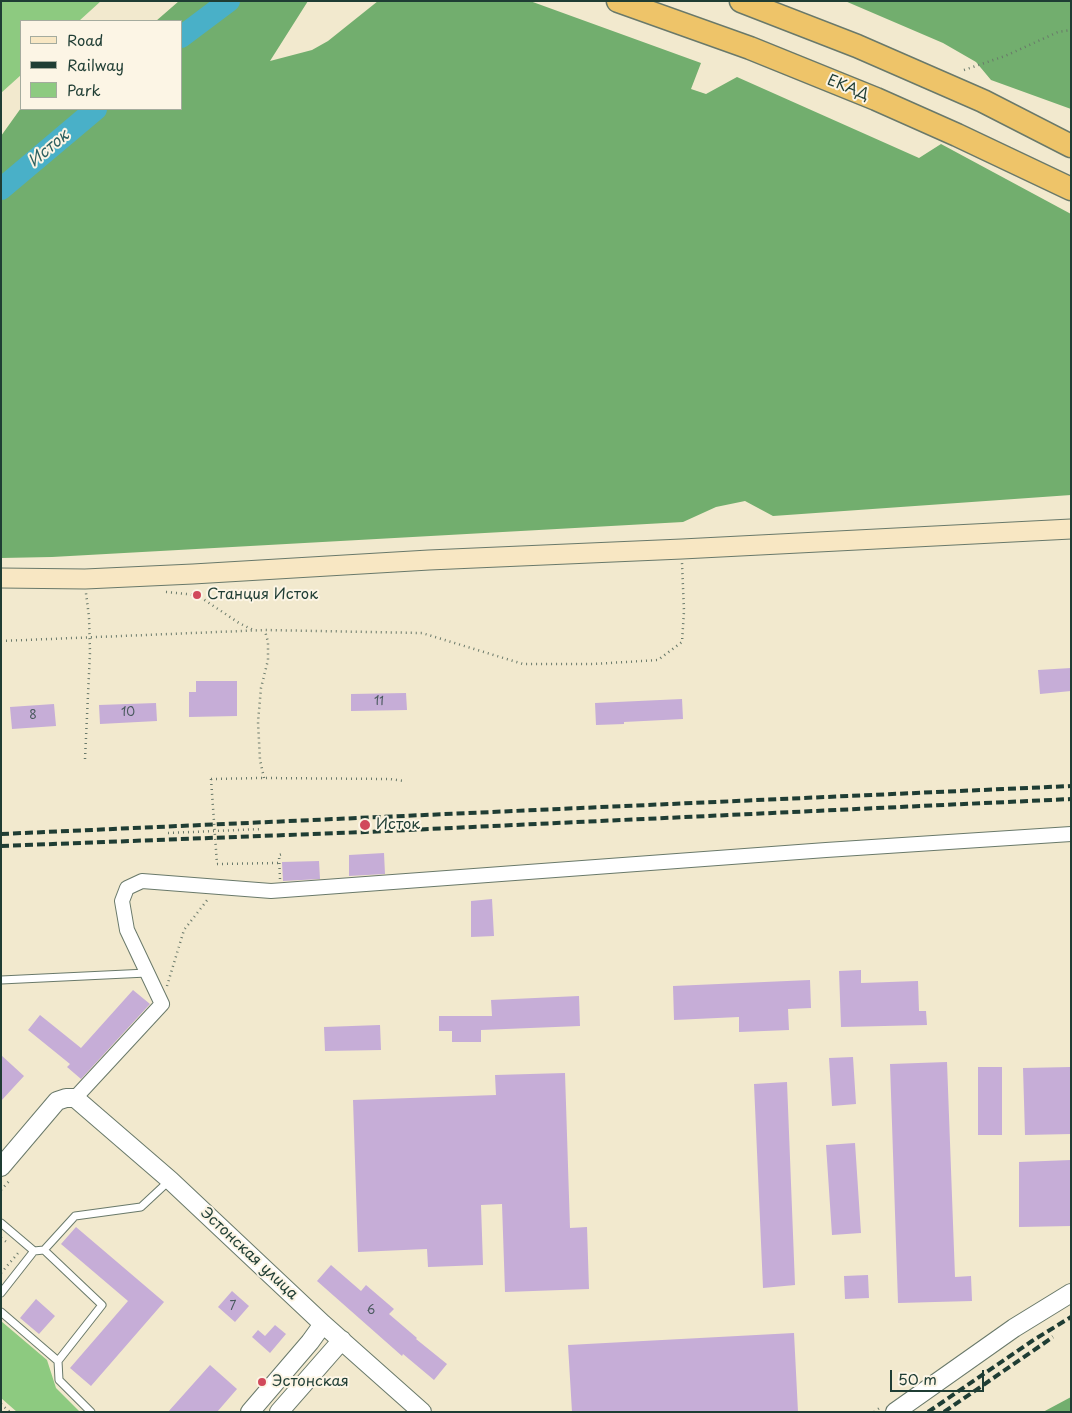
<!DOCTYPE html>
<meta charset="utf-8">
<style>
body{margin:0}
#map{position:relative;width:1072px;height:1413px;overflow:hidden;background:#f2e9ce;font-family:"Playpen Sans",sans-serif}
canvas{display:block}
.frame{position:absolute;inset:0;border:2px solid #1f3d34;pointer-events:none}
.legend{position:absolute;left:20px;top:20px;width:162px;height:90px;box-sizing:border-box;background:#fcf5e5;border:1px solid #a4ab9e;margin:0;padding:6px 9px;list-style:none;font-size:15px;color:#1f3d34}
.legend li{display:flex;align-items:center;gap:10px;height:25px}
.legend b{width:25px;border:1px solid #a4ab9e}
.scale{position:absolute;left:890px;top:1370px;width:94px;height:22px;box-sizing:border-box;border:2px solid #1f3d34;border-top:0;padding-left:6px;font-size:15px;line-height:18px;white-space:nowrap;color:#1f3d34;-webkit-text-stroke:4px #fcf5e5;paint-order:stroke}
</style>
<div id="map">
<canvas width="1072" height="1413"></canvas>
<div class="frame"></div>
<ul class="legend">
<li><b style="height:6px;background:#f8e7c3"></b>Road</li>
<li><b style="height:6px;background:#1f3d34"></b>Railway</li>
<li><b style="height:14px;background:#8dca80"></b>Park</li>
</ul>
<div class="scale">50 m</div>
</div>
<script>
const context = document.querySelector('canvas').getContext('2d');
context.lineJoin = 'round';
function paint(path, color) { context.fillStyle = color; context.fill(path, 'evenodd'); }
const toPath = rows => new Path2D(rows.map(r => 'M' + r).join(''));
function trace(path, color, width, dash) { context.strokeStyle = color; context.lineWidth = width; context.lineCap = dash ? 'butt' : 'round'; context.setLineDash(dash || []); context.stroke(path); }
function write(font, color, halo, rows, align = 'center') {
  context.font = font + ' "Playpen Sans",sans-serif'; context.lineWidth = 4; context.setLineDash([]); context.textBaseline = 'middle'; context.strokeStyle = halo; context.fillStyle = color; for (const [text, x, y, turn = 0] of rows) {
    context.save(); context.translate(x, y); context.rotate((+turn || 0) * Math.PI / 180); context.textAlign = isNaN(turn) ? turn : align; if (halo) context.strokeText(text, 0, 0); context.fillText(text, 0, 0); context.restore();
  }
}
paint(toPath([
 [1,1,101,1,79,21,21,21,21,75,1,93],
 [1,1321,47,1360,56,1388,80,1412,17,1412,1,1398]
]), '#8dca80');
paint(toPath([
 [179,1,308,1,270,61,312,50,328,41,378,1,530,1,701,63,691,89,706,94,737,77,919,158,941,144,1071,214,1071,495,773,516,745,501,716,507,683,522,52,557,1,558,1,136,21,108,181,109,181,21,156,21],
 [845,1,1071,1,1071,109,991,80,976,62,943,43],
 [1071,1397,1071,1412,1043,1412]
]), '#72ae6e');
trace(toPath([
 [181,37,229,1],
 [1,189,96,109]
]), '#49b0c8', 22);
paint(toPath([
 [1071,668,1071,691,1040,694,1038,670],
 [196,681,237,681,237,716,189,717,189,692,196,692],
 [406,693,407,710,351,711,351,694],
 [682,699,683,719,624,722,624,724,596,725,595,703],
 [156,703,157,721,100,724,99,705],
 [54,704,56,726,12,729,10,707],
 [384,853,385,874,349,876,349,855],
 [319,861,320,879,283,881,282,862],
 [492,899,494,936,471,937,471,901],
 [861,970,861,983,918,981,919,1011,926,1011,927,1025,841,1027,839,971],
 [810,980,811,1008,788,1009,789,1030,739,1032,739,1017,674,1020,673,986],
 [133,990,150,1004,81,1079,67,1067,70,1064,28,1030,40,1015,81,1048],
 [579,996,580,1026,481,1030,481,1042,452,1042,452,1031,439,1031,439,1016,492,1016,491,1000],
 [380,1025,381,1050,325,1051,324,1027],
 [1,1055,24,1076,1,1101],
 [853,1057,856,1104,832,1106,829,1058],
 [947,1062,955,1277,971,1276,972,1301,898,1303,890,1064],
 [978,1067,1002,1067,1002,1135,978,1135],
 [1071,1067,1071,1134,1025,1135,1023,1068],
 [565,1073,570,1228,587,1227,589,1289,505,1292,502,1204,481,1205,483,1265,428,1267,427,1249,358,1252,353,1100,496,1095,495,1075],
 [787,1082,795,1285,763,1288,754,1084],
 [855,1143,861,1233,832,1235,826,1145],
 [1071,1160,1071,1226,1019,1227,1019,1162],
 [76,1227,164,1302,91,1386,70,1368,128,1301,61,1244],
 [331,1265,361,1291,366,1285,394,1309,389,1314,417,1338,416,1339,447,1364,434,1380,403,1354,402,1356,317,1281],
 [868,1275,869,1298,845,1299,844,1276],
 [232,1291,249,1306,235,1322,218,1307],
 [36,1299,55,1316,39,1334,20,1318],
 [275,1325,286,1334,270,1353,252,1337,258,1330,265,1336],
 [794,1333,798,1412,572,1412,568,1345],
 [210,1365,237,1389,217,1412,168,1412]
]), '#c6add7');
const service = toPath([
 [1,980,147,973],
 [1,1223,34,1251,44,1250],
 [1,1293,34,1251],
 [1,1312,58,1361],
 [91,1412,59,1380,58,1361,102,1305,44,1250,75,1216,141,1207,170,1180]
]);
const minor = toPath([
 [75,1098,162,1004,127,930,122,901,127,888,142,881,271,891,826,850,1071,834]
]);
const tertiary = toPath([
 [1,1167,57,1101,66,1098,75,1098,170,1180,323,1324,422,1412],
 [250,1412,310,1342,323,1324],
 [279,1412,342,1340],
 [895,1412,1014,1328,1071,1293]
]);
const secondary = toPath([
 [1,578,85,579,193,574,429,560,682,549,1071,529]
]);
const trunk = toPath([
 [618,1,750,48,876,99,957,135,1071,189],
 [741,1,857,46,983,101,1071,146]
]);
trace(service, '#69796a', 9);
trace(minor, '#69796a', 16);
trace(tertiary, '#69796a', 20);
trace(secondary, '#69796a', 21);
trace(trunk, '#69796a', 25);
trace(toPath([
 [964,70,1005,56,1058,32,1071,30],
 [166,592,197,595,239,623,253,630],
 [1,641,265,630,422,633,523,664,594,664,658,660,682,642,684,611,682,563],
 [85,759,90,652,89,617,86,593],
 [264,778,260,760,258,722,261,688,268,660,268,642,265,631],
 [211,779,262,778,390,779,404,781],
 [168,833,262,829],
 [217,864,279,863],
 [280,879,279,855,282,854],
 [167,986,184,930,208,899],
 [1,1190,11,1179],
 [1,1238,8,1243],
 [1,1273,19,1252,18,1251],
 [1,1404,10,1412],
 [874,1412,881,1407]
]), '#69796a', 2.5, [1, 4]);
trace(service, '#fff', 7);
trace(minor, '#fff', 14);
trace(tertiary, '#fff', 18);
trace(secondary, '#f8e7c3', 19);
trace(trunk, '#eec469', 22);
trace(toPath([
 [1,834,1071,786],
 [1,846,365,832,1071,799],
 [928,1412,1032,1341,1071,1317],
 [944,1412,1053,1337]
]), '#1f3d34', 4, [8, 4]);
trace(toPath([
 [211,779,217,864]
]), '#69796a', 2.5, [1, 4]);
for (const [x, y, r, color] of [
 [197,595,5,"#d1495b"],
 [365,825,6,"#d1495b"],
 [262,1382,5,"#d1495b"]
]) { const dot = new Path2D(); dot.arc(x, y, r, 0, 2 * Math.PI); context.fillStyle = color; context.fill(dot); trace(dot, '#fcf5e5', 2); }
write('12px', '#49595d', null, [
 ["11",379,702],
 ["10",128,713],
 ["8",33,716],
 ["7",233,1307],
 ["6",371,1311]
]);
write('15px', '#1f3d34', '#fcf5e5', [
 ["ЕКАД",848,88,22],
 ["Эстонская улица",249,1254,43]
]);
write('15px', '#1f3d34', '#fcf5e5', [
 ["Станция Исток",207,595],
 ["Исток",376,825],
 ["Эстонская",272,1382]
], 'left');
write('italic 16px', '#2c6060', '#fcf5e5', [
 ["Исток",49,149,-40]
]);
</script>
